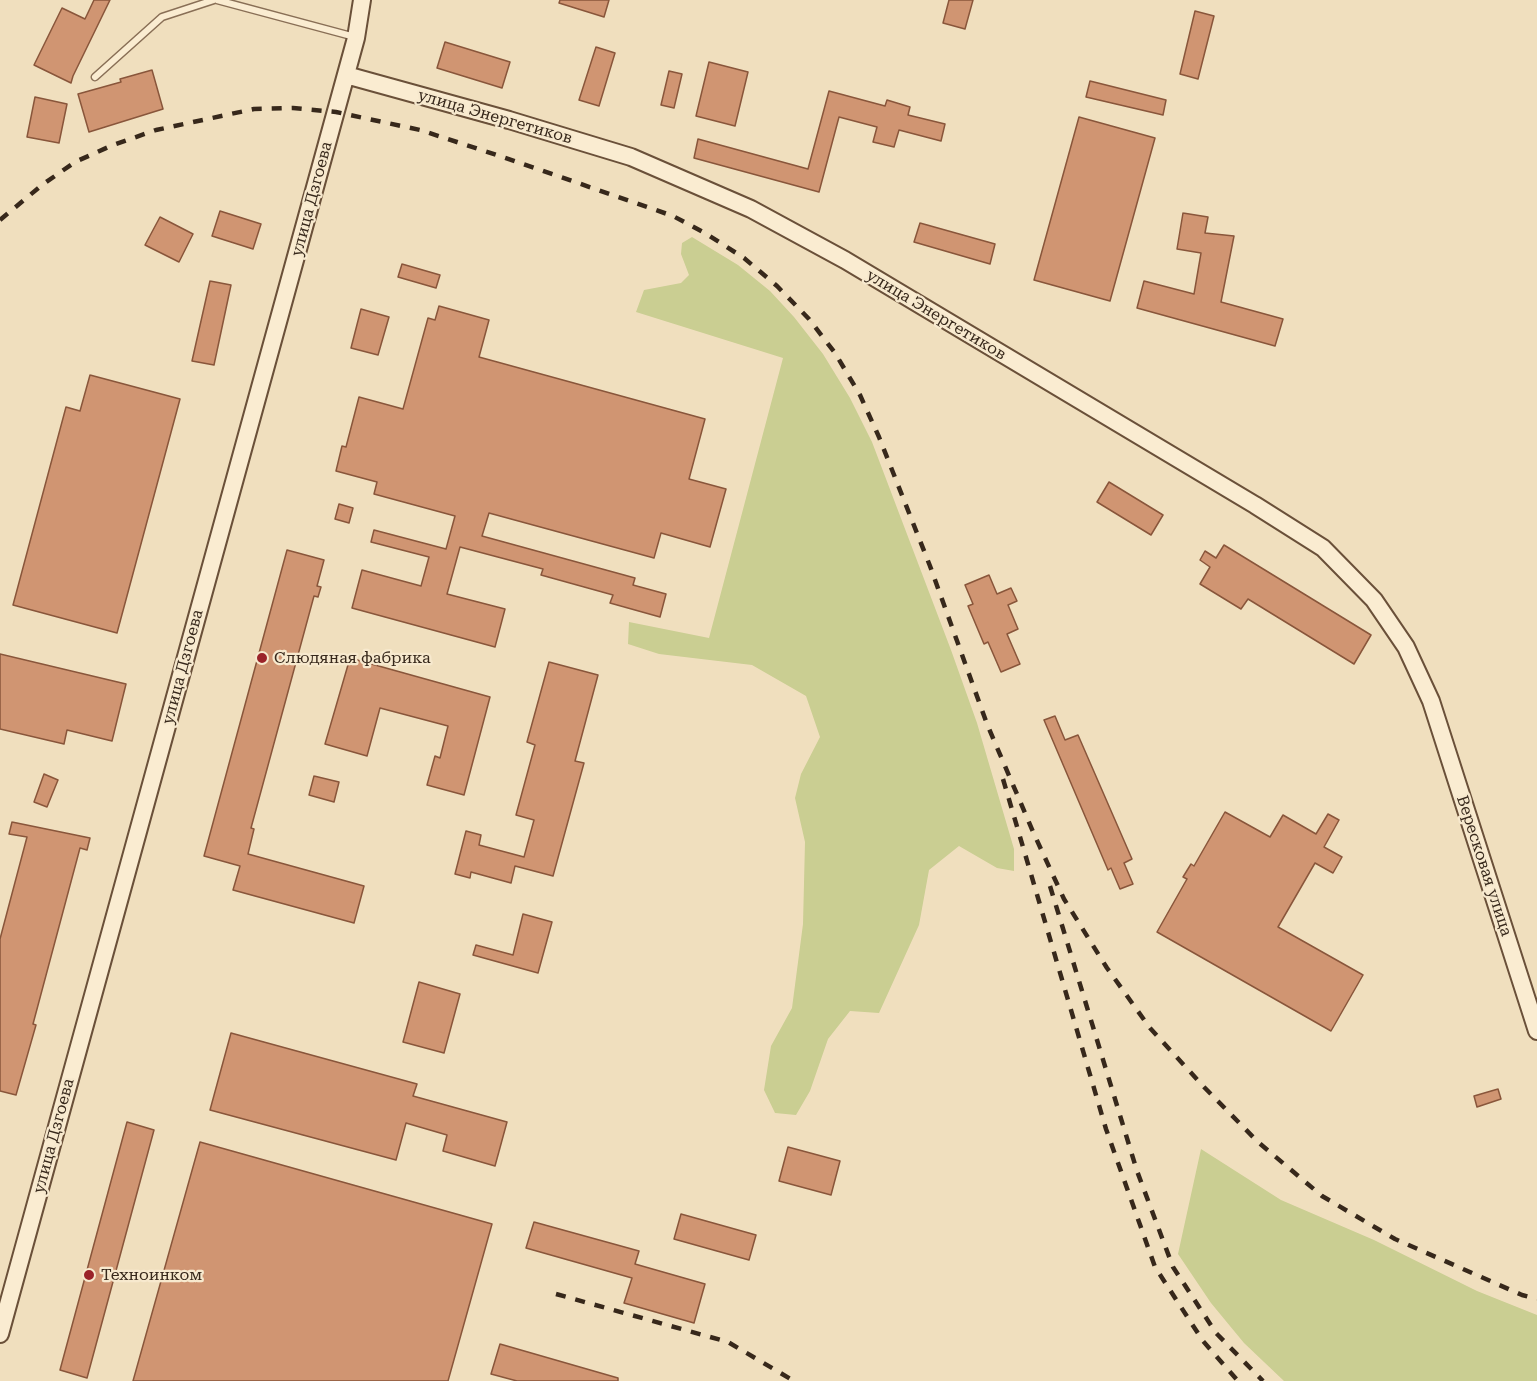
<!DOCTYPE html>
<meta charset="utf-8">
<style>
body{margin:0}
canvas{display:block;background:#f0dfbe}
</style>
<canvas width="1537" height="1381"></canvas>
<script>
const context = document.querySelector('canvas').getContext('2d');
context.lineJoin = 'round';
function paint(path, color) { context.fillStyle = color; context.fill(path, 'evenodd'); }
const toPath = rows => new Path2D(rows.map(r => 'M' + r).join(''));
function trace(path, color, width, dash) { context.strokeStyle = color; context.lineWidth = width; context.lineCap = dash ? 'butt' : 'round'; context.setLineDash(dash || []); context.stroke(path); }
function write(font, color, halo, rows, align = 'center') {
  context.font = font + ' "Roboto Serif",serif'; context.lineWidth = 4.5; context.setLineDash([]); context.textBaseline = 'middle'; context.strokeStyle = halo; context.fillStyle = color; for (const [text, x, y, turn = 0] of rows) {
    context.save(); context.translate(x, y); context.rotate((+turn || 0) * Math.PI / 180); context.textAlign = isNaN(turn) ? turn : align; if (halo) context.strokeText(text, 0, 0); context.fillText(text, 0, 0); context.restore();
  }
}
paint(toPath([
 [692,237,738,265,770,291,794,317,823,354,850,398,872,442,951,650,977,723,1014,849,1014,871,997,868,959,846,929,870,919,925,879,1013,850,1011,828,1039,810,1091,796,1115,775,1113,764,1090,771,1046,792,1008,803,924,805,842,795,798,801,774,820,737,806,696,752,665,659,654,628,644,629,622,709,638,783,358,636,312,644,290,681,283,689,275,681,254,682,243],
 [1201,1149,1281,1200,1374,1240,1477,1291,1537,1315,1537,1381,1284,1381,1244,1343,1211,1303,1178,1254]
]), '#cace92');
const building = toPath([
 [94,0,110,0,73,76,71,83,34,65,62,8,85,19,94,0],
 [560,0,609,0,604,17,559,3,560,0],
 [949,0,973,0,965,29,943,23,949,0],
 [1195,11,1214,16,1198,79,1180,74,1195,11],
 [445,42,510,62,502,88,437,68,445,42],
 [596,47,615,53,599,106,579,100,596,47],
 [709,62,748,72,735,126,696,116,709,62],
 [152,70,163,109,89,132,78,94,121,82,120,79,152,70],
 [669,71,682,74,674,108,661,105,669,71],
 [1090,81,1166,100,1163,115,1086,97,1090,81],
 [829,91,885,106,887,100,910,107,908,115,945,124,941,141,899,130,894,147,873,142,877,127,839,117,819,192,694,158,698,139,808,169,829,91],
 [35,97,67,104,59,143,27,137,35,97],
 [1079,117,1155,138,1110,301,1034,280,1079,117],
 [220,211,261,224,253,249,212,236,220,211],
 [1183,213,1208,217,1205,233,1234,236,1221,302,1283,319,1275,346,1137,308,1144,281,1194,294,1201,253,1177,249,1183,213],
 [160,217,193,234,179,262,145,245,160,217],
 [920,223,995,244,990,264,914,242,920,223],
 [402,264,440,275,436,288,398,277,402,264],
 [210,281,231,285,214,365,192,361,210,281],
 [439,306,489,320,479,357,705,419,689,479,726,489,710,547,661,533,654,558,489,513,482,536,635,578,633,585,666,594,660,617,610,603,613,595,541,575,543,569,460,547,447,594,505,609,495,647,352,608,362,570,421,586,429,557,371,542,374,530,446,549,455,516,374,494,377,482,336,471,342,446,346,447,359,397,403,409,428,318,435,320,439,306],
 [361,309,389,317,378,355,351,348,361,309],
 [90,375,180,399,117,633,13,605,66,407,80,411,90,375],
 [1109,482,1163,515,1151,535,1097,502,1109,482],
 [339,504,353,508,349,523,335,519,339,504],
 [1224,545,1371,635,1354,664,1248,599,1241,609,1200,584,1210,567,1200,560,1205,551,1216,558,1224,545],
 [287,550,324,560,317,586,321,587,318,597,314,596,251,828,254,829,248,854,364,886,354,923,233,890,240,866,204,856,287,550],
 [989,575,997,594,1011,588,1017,601,1008,605,1018,629,1007,634,1020,664,1001,672,988,642,984,644,968,606,973,604,965,585,989,575],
 [0,654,126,684,112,741,67,730,64,744,0,729,0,654],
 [350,658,490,697,464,795,427,785,435,756,440,758,448,726,380,708,367,756,325,744,350,658],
 [549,662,598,675,575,761,584,763,553,876,515,866,511,883,471,872,470,878,455,874,466,831,481,835,479,845,524,857,534,820,516,815,535,745,527,742,549,662],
 [1055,716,1065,740,1078,735,1132,859,1124,863,1133,884,1120,889,1111,868,1108,870,1044,720,1055,716],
 [44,774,58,780,47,807,34,802,44,774],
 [314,776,339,782,334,802,309,795,314,776],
 [1225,812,1270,837,1283,815,1316,834,1328,814,1339,820,1324,847,1342,857,1333,873,1315,863,1278,927,1363,975,1331,1031,1157,932,1187,879,1183,877,1191,864,1194,866,1225,812],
 [12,822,90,838,87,850,80,848,33,1024,36,1025,16,1095,0,1091,0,939,27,837,9,834,12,822],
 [523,914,552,922,538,973,473,955,476,945,513,955,523,914],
 [419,982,460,994,444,1053,403,1042,419,982],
 [231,1033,417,1084,413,1096,507,1122,495,1166,443,1151,447,1135,406,1123,396,1160,210,1110,231,1033],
 [1498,1089,1501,1099,1477,1107,1474,1096,1498,1089],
 [127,1122,154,1130,87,1378,60,1370,127,1122],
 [200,1142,492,1224,448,1381,133,1381,200,1142],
 [788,1147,840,1161,831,1195,779,1181,788,1147],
 [681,1214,756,1235,749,1260,674,1239,681,1214],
 [534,1222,639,1251,635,1264,705,1284,694,1323,624,1303,632,1278,526,1248,534,1222],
 [500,1344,618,1378,618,1381,517,1381,491,1374,500,1344]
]);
paint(building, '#d09572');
trace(building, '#89563b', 1.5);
const lane = toPath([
 [217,0,355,37],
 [95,77,162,17,214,0]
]);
const secondary = toPath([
 [346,75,509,120,631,157,751,209,845,260,1255,505,1323,548,1374,600,1406,647,1431,701,1537,1031],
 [0,1334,356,38,362,0]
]);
trace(lane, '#896f56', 9);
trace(secondary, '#6a5039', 20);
trace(lane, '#faecd1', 6);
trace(secondary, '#faecd1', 16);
trace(toPath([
 [0,220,42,185,75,162,113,145,156,130,254,109,293,108,336,112,420,130,503,157,673,216,705,233,744,258,777,286,809,319,835,353,860,395,879,437,930,566,987,724,1034,834,1064,899,1107,968,1150,1028,1204,1087,1258,1142,1322,1196,1395,1239,1522,1295,1537,1299],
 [1003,779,1106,1129,1155,1267,1203,1341,1238,1381],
 [1050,886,1137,1171,1173,1267,1216,1333,1263,1381],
 [556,1294,728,1342,794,1381]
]), '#37281b', 4.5, [10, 10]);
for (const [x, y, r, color] of [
 [262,658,6,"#9b2329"],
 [89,1275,6,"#9b2329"]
]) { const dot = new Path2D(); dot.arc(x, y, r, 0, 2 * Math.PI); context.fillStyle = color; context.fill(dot); trace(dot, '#f7e9ce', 2); }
write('16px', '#37281b', '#f7e9ce', [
 ["улица Энергетиков",495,117,16],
 ["улица Дзгоева",312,199,-75],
 ["улица Энергетиков",936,315,31],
 ["улица Дзгоева",183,667,-75],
 ["Вересковая улица",1484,866,72],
 ["улица Дзгоева",54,1136,-75]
]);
write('16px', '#37281b', '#f7e9ce', [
 ["Слюдяная фабрика",274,658],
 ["Техноинком",101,1275]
], 'left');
</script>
